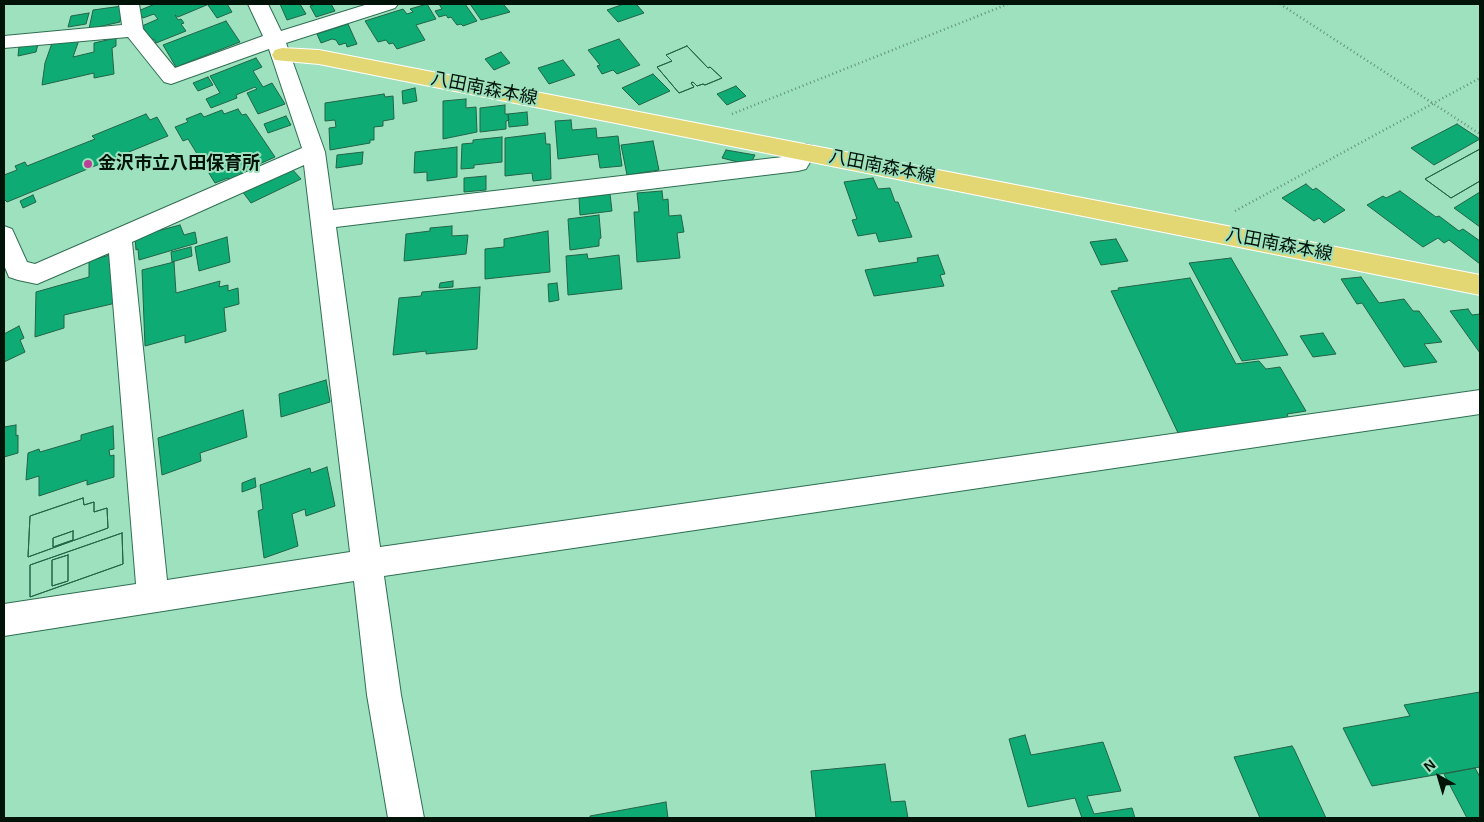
<!DOCTYPE html>
<meta charset="utf-8">
<style>
body{margin:0}
#map{position:relative;width:1484px;height:822px;overflow:hidden;background:#9ee1bf;font-family:Helvetica,sans-serif}
canvas{display:block}
.frame{position:absolute;inset:0;border:5px solid #001308;pointer-events:none}
.north{position:absolute;left:1414px;top:752px;width:50px;height:50px;-webkit-text-stroke:4px #9ee1bf;paint-order:stroke;rotate:321deg;font-size:14px;font-weight:700;line-height:20px;text-align:center;color:#001308}
.north::after{content:'';display:block;margin:auto;width:18px;height:22px;background:#001308;clip-path:polygon(50% 0,100% 100%,50% 72%,0 100%)}
</style>
<div id="map">
<canvas width="1484" height="822"></canvas>
<div class="frame"></div>
<div class="north">N</div>
</div>
<script>
const context = document.querySelector('canvas').getContext('2d');
context.lineJoin = 'round';
function paint(path, color) { context.fillStyle = color; context.fill(path, 'evenodd'); }
const toPath = rows => new Path2D(rows.map(r => 'M' + r).join(''));
function trace(path, color, width, dash) { context.strokeStyle = color; context.lineWidth = width; context.lineCap = dash ? 'butt' : 'round'; context.setLineDash(dash || []); context.stroke(path); }
function write(font, color, halo, rows, align = 'center') {
  context.font = font + ' Helvetica,"Noto Sans JP",sans-serif'; context.lineWidth = 4; context.setLineDash([]); context.textBaseline = 'middle'; context.strokeStyle = halo; context.fillStyle = color; for (const [text, x, y, turn = 0] of rows) {
    context.save(); context.translate(x, y); context.rotate((+turn || 0) * Math.PI / 180); context.textAlign = isNaN(turn) ? turn : align; if (halo) context.strokeText(text, 0, 0); context.fillText(text, 0, 0); context.restore();
  }
}
const building = toPath([
 [155,4,209,4,178,17,175,15,178,20,181,19,184,23,181,24,186,31,156,43,154,39,151,40,142,26,158,19,154,14,143,18,138,11,155,4],
 [211,4,227,4,232,12,217,18,208,5,211,4],
 [280,4,300,4,306,14,287,20,280,4],
 [316,4,331,4,335,11,316,17,310,6,316,4],
 [427,4,436,19,416,25,425,40,397,49,393,43,389,44,386,40,378,42,365,21,403,9,407,14,413,12,410,9,427,4],
 [439,4,465,4,477,21,463,26,461,24,457,25,451,17,448,18,446,15,439,17,435,11,442,9,439,4],
 [470,4,503,4,510,12,481,20,470,4],
 [624,4,636,4,644,13,618,22,607,10,624,4],
 [122,6,120,22,89,29,93,10,122,6],
 [89,13,86,24,68,27,71,16,89,13],
 [226,21,240,42,176,67,163,45,226,21],
 [348,24,357,44,347,47,346,43,339,45,336,40,332,39,321,43,317,34,348,24],
 [116,38,116,46,112,48,114,74,94,78,94,73,42,85,45,63,52,43,79,40,73,57,94,52,94,43,116,38],
 [619,39,640,65,617,74,613,70,602,74,597,66,600,65,588,50,619,39],
 [38,44,36,52,18,56,19,47,38,44],
 [687,46,708,68,710,67,722,78,705,85,703,84,697,86,693,82,691,83,694,87,679,93,657,67,672,61,666,55,687,46],
 [687,46,708,68,710,67,722,78,705,85,703,84,697,86,693,82,691,83,694,87,679,93,657,67,672,61,666,55,687,46],
 [501,52,510,63,494,70,485,59,501,52],
 [256,58,262,67,253,71,263,87,272,83,285,104,258,114,247,93,257,89,255,87,236,95,237,98,211,108,206,99,220,93,210,76,256,58],
 [563,60,575,75,549,84,538,68,563,60],
 [653,74,670,91,639,105,622,88,653,74],
 [208,77,213,85,198,91,193,83,208,77],
 [736,86,746,96,727,105,717,94,736,86],
 [415,88,417,101,403,104,402,91,415,88],
 [384,94,385,97,393,96,394,119,383,121,383,126,374,127,374,140,370,140,370,143,330,150,329,128,336,127,335,120,325,121,325,103,384,94],
 [466,99,466,108,476,107,477,132,443,139,443,101,466,99],
 [505,105,505,114,508,114,509,120,506,121,506,129,480,132,480,108,505,105],
 [238,109,242,115,246,114,275,157,255,166,257,169,230,181,228,178,215,183,188,139,183,141,175,127,188,122,186,119,201,113,204,117,222,110,224,114,238,109],
 [527,112,528,125,509,127,508,114,527,112],
 [146,114,150,120,157,117,168,136,7,202,4,199,4,175,17,170,15,166,25,162,27,166,95,139,92,136,146,114],
 [286,116,291,125,268,133,264,124,286,116],
 [571,120,572,130,596,128,597,138,618,136,622,166,600,168,598,154,558,159,555,121,571,120],
 [1457,124,1480,139,1434,165,1411,148,1457,124],
 [545,133,546,144,550,144,551,179,533,181,532,173,505,176,505,138,545,133],
 [502,137,502,162,474,165,474,168,461,169,462,144,473,143,473,140,502,137],
 [653,141,659,170,627,175,621,145,653,141],
 [457,147,457,177,427,181,427,172,414,173,415,152,457,147],
 [1480,149,1480,181,1451,198,1425,179,1480,149],
 [1480,149,1480,181,1451,198,1425,179,1480,149],
 [726,150,755,155,752,161,738,162,722,158,726,150],
 [363,152,362,164,336,168,337,155,363,152],
 [291,168,301,179,251,203,242,191,291,168],
 [486,176,486,190,464,192,464,178,486,176],
 [873,178,878,189,890,188,895,202,898,202,912,237,879,242,876,233,858,236,852,220,857,219,844,182,873,178],
 [1306,184,1313,190,1316,188,1345,210,1324,223,1319,218,1314,221,1282,198,1306,184],
 [662,191,663,200,668,199,669,216,681,215,684,232,677,233,680,258,637,262,634,212,639,212,637,193,662,191],
 [1400,191,1436,217,1439,216,1459,231,1463,229,1480,241,1480,264,1449,240,1444,243,1438,238,1423,247,1367,205,1383,196,1386,198,1400,191],
 [1480,192,1480,227,1454,208,1480,192],
 [610,194,612,211,580,215,579,198,610,194],
 [33,195,36,202,23,208,20,201,33,195],
 [599,215,601,238,599,239,599,246,570,250,568,219,599,215],
 [180,225,184,235,195,232,197,243,139,260,138,249,136,250,135,237,180,225],
 [452,226,452,236,468,235,466,254,404,261,406,234,430,231,430,228,452,226],
 [548,231,550,272,485,279,485,249,504,247,504,239,548,231],
 [227,237,230,262,199,271,195,247,227,237],
 [1116,239,1128,261,1101,265,1090,242,1116,239],
 [191,247,192,256,172,262,171,252,191,247],
 [113,254,116,303,64,315,64,328,35,337,36,292,89,277,89,261,113,254],
 [587,254,588,259,619,255,622,289,568,295,566,256,587,254],
 [938,255,945,274,940,275,944,286,874,296,865,270,918,262,917,258,938,255],
 [1231,258,1288,355,1242,361,1189,263,1231,258],
 [174,262,176,293,220,281,219,287,228,285,228,291,238,288,239,304,224,308,226,331,185,343,185,335,145,346,142,270,174,262],
 [1361,277,1379,303,1404,299,1413,311,1419,311,1442,342,1424,344,1437,362,1404,367,1362,303,1357,304,1341,279,1361,277],
 [1190,278,1236,364,1259,361,1266,369,1280,367,1306,411,1287,414,1289,419,1179,435,1111,291,1119,290,1118,288,1190,278],
 [453,281,453,287,439,288,440,283,453,281],
 [557,283,559,300,549,302,548,284,557,283],
 [480,287,477,349,426,354,426,351,393,355,399,298,421,296,422,292,480,287],
 [1468,309,1472,315,1480,314,1480,353,1450,311,1468,309],
 [19,326,24,338,20,340,25,352,4,362,4,334,19,326],
 [1323,333,1336,354,1313,357,1300,336,1323,333],
 [326,380,330,402,281,417,279,394,326,380],
 [243,410,247,437,200,453,201,461,162,475,158,438,243,410],
 [16,425,16,436,18,435,18,453,4,457,4,427,16,425],
 [113,426,114,449,109,450,110,456,114,455,114,477,87,485,87,480,39,496,39,476,26,480,28,453,39,449,40,452,81,440,81,435,113,426],
 [327,467,335,506,306,516,305,509,292,514,298,546,264,558,258,511,263,509,260,485,310,468,311,473,327,467],
 [255,478,256,487,242,492,242,483,255,478],
 [83,498,84,505,94,502,94,512,107,508,108,528,28,557,30,516,83,498],
 [73,531,73,540,53,547,53,538,73,531],
 [83,498,84,505,94,502,94,512,107,508,108,528,28,557,30,516,83,498],
 [73,531,73,540,53,547,53,538,73,531],
 [122,533,123,564,30,597,30,565,122,533],
 [68,555,68,581,52,586,52,560,68,555],
 [122,533,123,564,30,597,30,565,122,533],
 [68,555,68,581,52,586,52,560,68,555],
 [1480,692,1480,767,1372,786,1343,728,1410,716,1404,705,1480,692],
 [1025,735,1031,755,1103,742,1121,791,1087,796,1094,814,1132,808,1135,818,1082,818,1075,798,1028,807,1009,739,1025,735],
 [1292,746,1294,749,1326,818,1260,818,1234,757,1292,746],
 [885,764,891,802,905,801,908,818,816,818,811,771,885,764],
 [1475,768,1480,777,1480,818,1467,818,1444,774,1475,768],
 [666,802,668,818,590,818,590,816,666,802]
]);
paint(building, '#0fab75');
trace(building, '#216447', 1);
const minor = toPath([
 [119,4,139,4,143,29,175,68,263,36,248,4,268,4,281,31,368,4,398,4,395,8,286,43,325,152,333,210,791,156,797,146,805,144,813,146,816,152,806,169,798,171,336,227,380,547,1480,390,1480,414,384,576,401,695,424,818,388,818,367,695,354,581,4,636,4,604,136,584,109,253,37,284,18,280,9,277,4,265,4,226,12,229,27,262,35,264,302,148,269,49,171,84,164,82,128,37,4,48,4,36,122,25,119,4],
 [304,165,350,552,167,580,132,242,304,165]
]);
const major = toPath([
 [282,48,319,50,1480,275,1480,295,319,64,275,60,272,55,275,50,282,48]
]);
trace(minor, '#2e6f52', 2);
trace(major, '#fff', 2);
trace(toPath([
 [1280,4,1480,134],
 [732,114,1008,4],
 [1235,211,1480,78]
]), '#62937a', 2.5, [1, 3]);
paint(minor, '#fff');
paint(major, '#e3d773');
for (const [x, y, r, color] of [
 [88,164,5,"#ba4195"]
]) { const dot = new Path2D(); dot.arc(x, y, r, 0, 2 * Math.PI); context.fillStyle = color; context.fill(dot); trace(dot, '#9ee1bf', 2); }
write('18px', '#001308', '#9ee1bf', [
 ["八田南森本線",484,89,11],
 ["八田南森本線",882,167,11],
 ["八田南森本線",1279,245,11]
]);
write('bold 18px', '#001308', '#9ee1bf', [
 ["金沢市立八田保育所",98,164]
], 'left');
</script>
